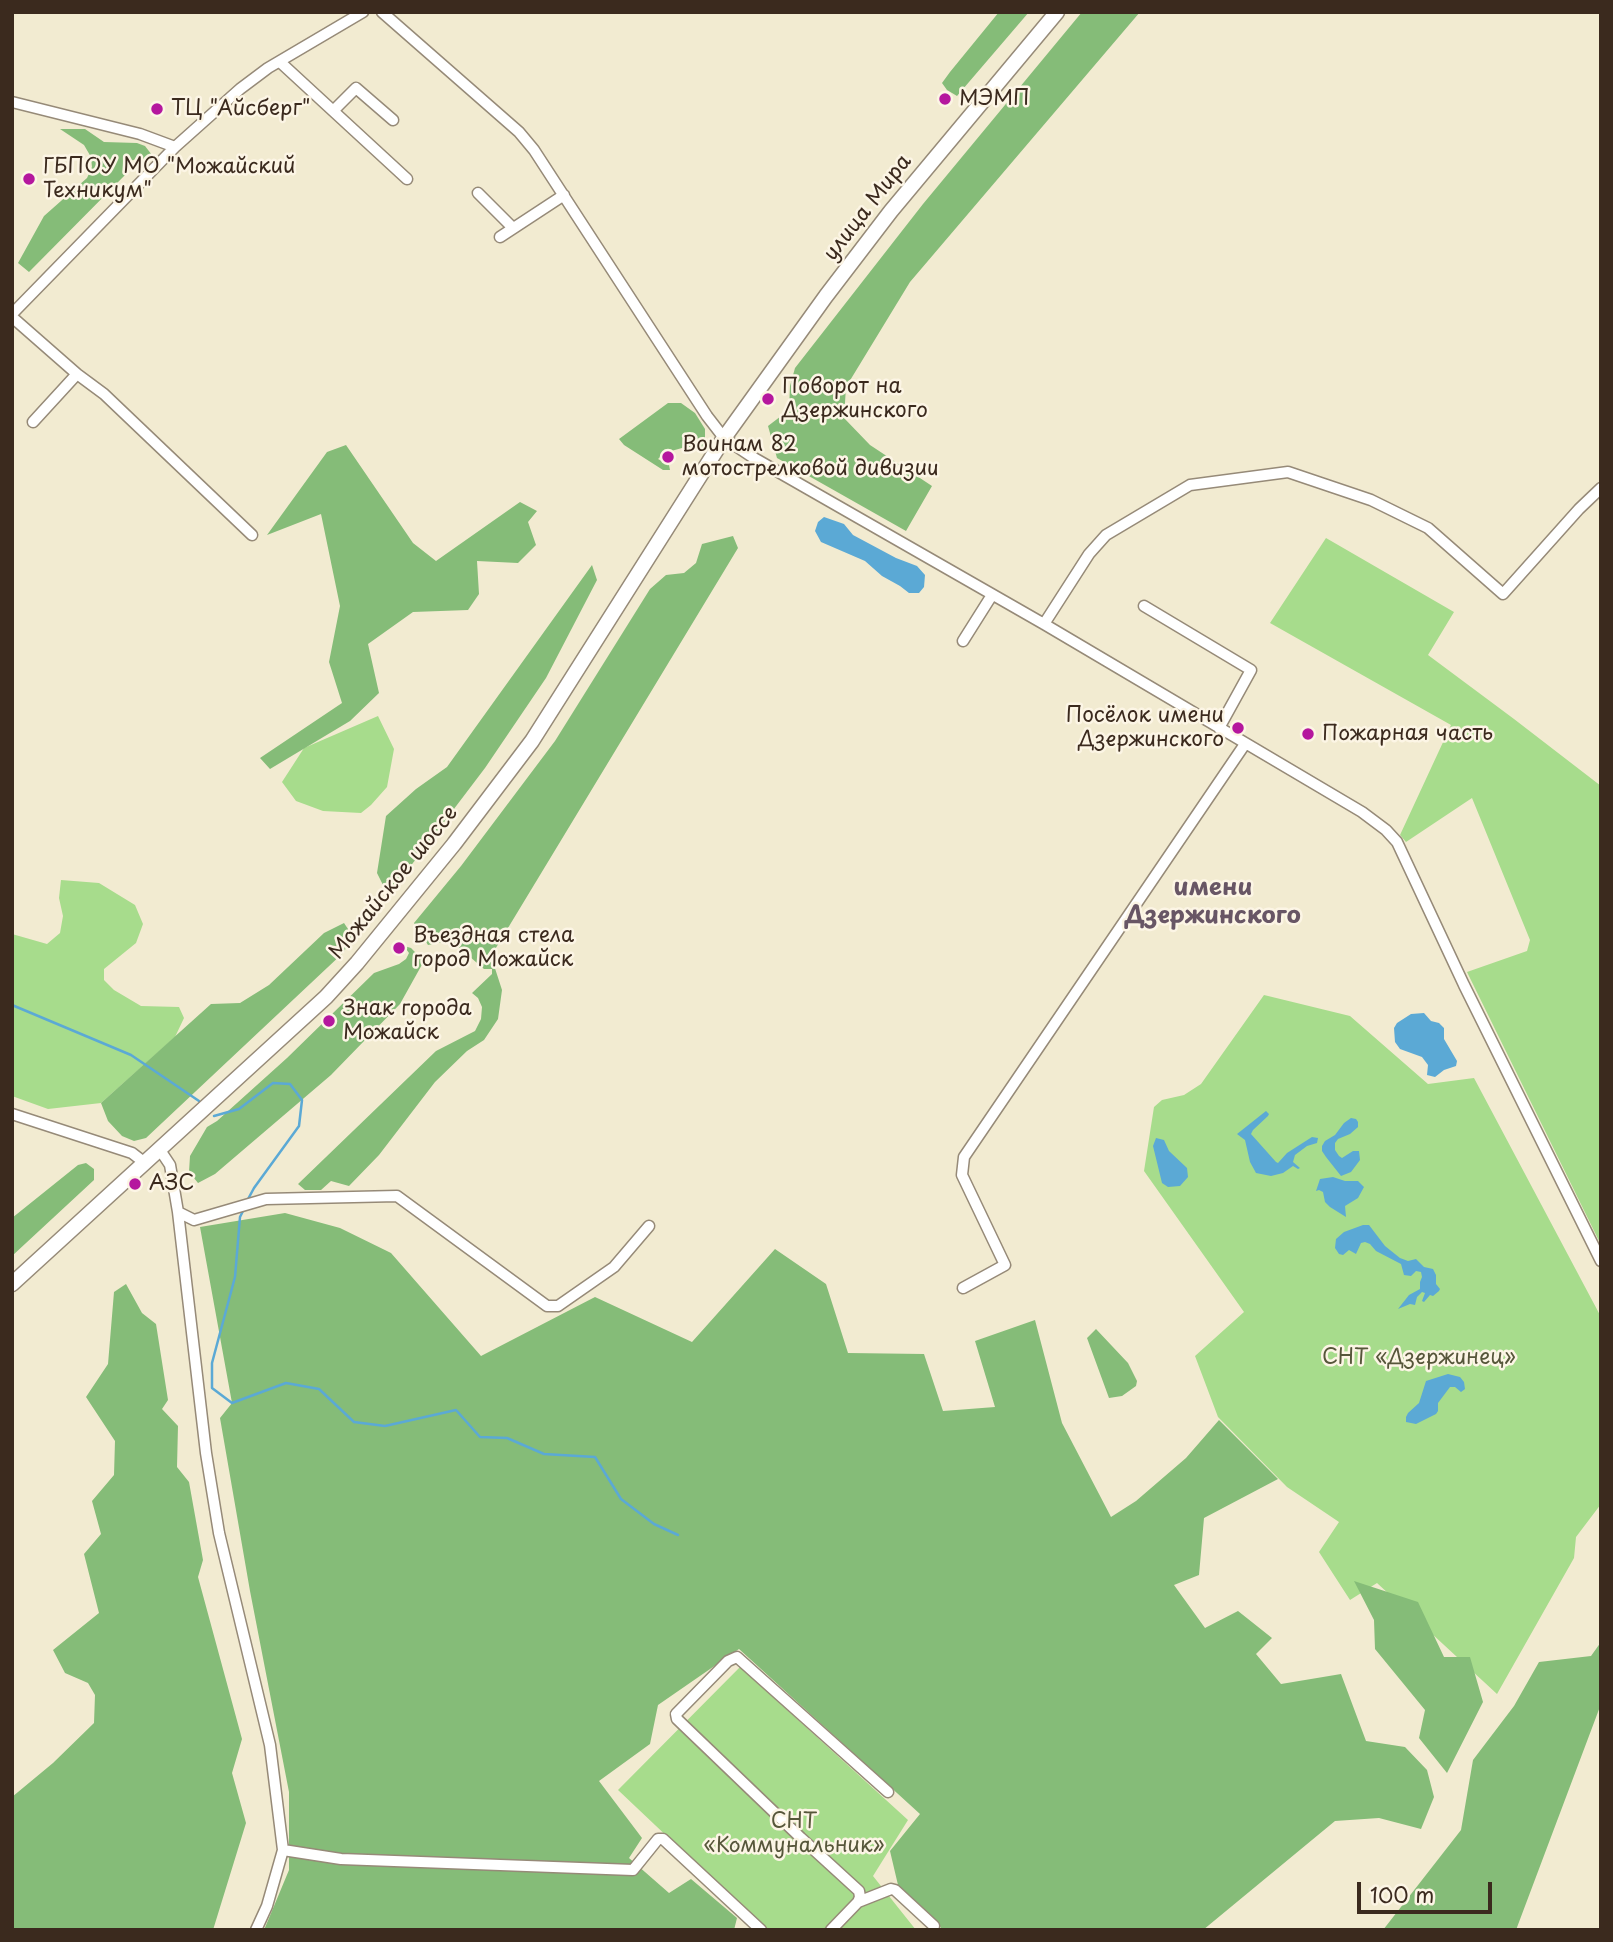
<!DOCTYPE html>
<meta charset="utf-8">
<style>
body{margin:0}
#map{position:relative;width:1613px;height:1942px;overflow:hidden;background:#f2ebd1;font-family:"Playpen Sans",sans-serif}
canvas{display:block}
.frame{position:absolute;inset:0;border:14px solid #3b2a1e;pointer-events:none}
.scale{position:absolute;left:1357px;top:1882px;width:135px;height:32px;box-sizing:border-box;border:4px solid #3b2a1e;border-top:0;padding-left:9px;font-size:21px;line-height:24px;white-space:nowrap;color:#3b2a1e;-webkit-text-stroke:5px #fcf5e5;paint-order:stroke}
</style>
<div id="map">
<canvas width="1613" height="1942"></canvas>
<div class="frame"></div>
<div class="scale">100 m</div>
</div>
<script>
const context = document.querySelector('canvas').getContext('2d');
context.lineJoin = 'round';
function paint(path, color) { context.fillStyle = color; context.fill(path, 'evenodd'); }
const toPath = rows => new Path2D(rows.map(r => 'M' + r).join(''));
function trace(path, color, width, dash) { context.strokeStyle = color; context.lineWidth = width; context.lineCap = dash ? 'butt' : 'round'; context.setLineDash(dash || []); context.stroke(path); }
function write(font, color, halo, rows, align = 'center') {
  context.font = font + ' "Playpen Sans",sans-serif'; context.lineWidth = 5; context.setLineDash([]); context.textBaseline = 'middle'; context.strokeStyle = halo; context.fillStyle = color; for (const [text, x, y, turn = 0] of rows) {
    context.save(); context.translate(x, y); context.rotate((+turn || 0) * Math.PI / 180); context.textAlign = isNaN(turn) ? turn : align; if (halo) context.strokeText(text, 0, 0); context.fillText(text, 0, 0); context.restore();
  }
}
paint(toPath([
 [1326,538,1454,612,1428,655,1514,719,1601,786,1601,1245,1467,972,1527,951,1530,940,1472,798,1406,842,1400,835,1451,725,1270,623],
 [378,716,394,749,387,787,371,805,361,813,323,811,296,801,282,782,304,748],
 [61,880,99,883,135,905,143,924,136,943,104,969,104,980,114,990,141,1006,179,1007,184,1018,175,1037,101,1103,48,1109,12,1096,12,934,47,944,60,933,63,916,59,898],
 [1264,995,1350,1016,1428,1084,1474,1078,1601,1317,1601,1504,1576,1537,1574,1558,1497,1694,1377,1583,1350,1600,1319,1552,1339,1522,1287,1487,1218,1417,1195,1356,1244,1312,1144,1171,1154,1107,1162,1100,1184,1095,1201,1084],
 [740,1667,908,1820,873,1876,916,1930,766,1930,618,1790]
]), '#a7dc8c');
paint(toPath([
 [999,12,1029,12,957,96,947,90,942,83,950,72],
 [1082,12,1140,12,910,282,846,387,844,418,870,445,932,486,906,531,777,458,768,426,789,410,790,386,795,368,923,204],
 [60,129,85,129,104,142,137,143,145,146,152,155,146,162,138,159,129,161,129,171,29,272,18,263,44,216,87,178,92,167,91,157,84,145],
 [668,403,681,403,695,413,705,429,705,439,703,449,682,448,664,453,658,459,669,465,670,470,663,470,624,445,619,439],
 [346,445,413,543,436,561,520,502,537,511,528,522,536,545,518,563,477,561,479,594,468,610,413,612,368,644,379,693,350,721,270,769,260,758,342,703,329,662,340,606,321,514,267,535,327,452],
 [733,536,738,548,491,956,502,990,498,1019,484,1040,467,1051,435,1082,379,1155,349,1186,331,1181,321,1190,305,1190,298,1184,436,1051,475,1031,481,1019,482,1007,478,998,472,993,492,974,492,969,484,969,462,950,448,941,428,945,414,923,461,866,555,741,650,589,666,575,684,573,696,563,702,544],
 [592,565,597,580,546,678,485,768,394,888,383,885,377,873,386,816,416,789,447,767],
 [344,923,352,935,344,952,146,1138,134,1141,122,1136,108,1121,101,1103,211,1004,240,1003,269,985,324,933],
 [404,946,411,948,424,961,400,1004,331,1075,215,1174,198,1183,189,1172,190,1156,207,1127,217,1121,287,1058,374,973,399,964,406,959,409,953],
 [86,1163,94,1169,94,1180,12,1256,12,1218,78,1165],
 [285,1213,340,1228,391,1253,481,1356,595,1297,692,1342,775,1249,826,1284,848,1353,924,1354,943,1411,995,1407,975,1341,1035,1320,1062,1423,1111,1517,1136,1501,1186,1458,1219,1420,1278,1479,1204,1518,1199,1575,1174,1585,1205,1628,1238,1611,1272,1638,1256,1654,1281,1684,1341,1674,1366,1741,1405,1747,1427,1770,1434,1797,1421,1829,1379,1818,1335,1821,1203,1930,942,1930,938,1923,898,1885,890,1851,920,1814,739,1649,658,1705,650,1744,599,1781,642,1838,629,1858,669,1893,691,1879,737,1918,734,1930,264,1930,289,1870,289,1792,250,1591,220,1418,232,1403,200,1227],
 [126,1284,142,1313,156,1324,168,1400,162,1409,178,1426,177,1467,189,1482,203,1560,198,1577,242,1739,232,1773,246,1823,213,1930,12,1930,12,1797,53,1763,94,1723,95,1695,88,1683,65,1673,53,1650,99,1613,84,1554,101,1534,92,1501,114,1475,115,1441,86,1397,108,1364,114,1292],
 [1096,1329,1128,1363,1137,1381,1136,1386,1122,1396,1109,1398,1087,1338],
 [1354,1581,1418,1602,1444,1657,1470,1657,1483,1702,1447,1773,1419,1738,1425,1710,1375,1649,1374,1620],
 [1601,1642,1601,1704,1516,1930,1383,1930,1461,1830,1473,1760,1514,1706,1539,1662,1591,1656]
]), '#85bc78');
paint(toPath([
 [824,517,844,524,853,535,896,558,917,566,925,575,924,587,919,593,909,593,900,586,882,576,865,561,821,542,815,531,818,522],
 [1424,1013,1431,1021,1439,1023,1444,1028,1444,1039,1457,1061,1456,1066,1444,1070,1435,1077,1427,1075,1428,1065,1422,1057,1400,1049,1395,1042,1394,1028,1397,1023,1411,1014],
 [1266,1111,1269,1114,1268,1116,1253,1130,1251,1134,1276,1162,1278,1163,1287,1153,1312,1137,1318,1138,1317,1143,1307,1146,1295,1155,1293,1162,1300,1168,1298,1169,1293,1166,1283,1173,1271,1176,1256,1173,1250,1162,1245,1140,1237,1134],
 [1351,1118,1356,1119,1358,1122,1358,1127,1350,1134,1338,1139,1335,1143,1335,1150,1339,1156,1342,1158,1353,1151,1359,1151,1360,1160,1351,1172,1341,1176,1326,1157,1322,1151,1322,1146,1325,1141,1335,1135,1344,1123],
 [1156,1138,1164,1140,1169,1151,1187,1168,1188,1177,1180,1186,1168,1187,1162,1183,1153,1146],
 [1333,1177,1345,1181,1358,1181,1364,1187,1358,1198,1345,1206,1346,1217,1330,1207,1325,1202,1323,1192,1319,1190,1316,1191,1320,1179],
 [1363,1225,1369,1225,1385,1246,1400,1258,1408,1261,1416,1259,1424,1267,1433,1269,1436,1275,1436,1284,1440,1289,1439,1291,1433,1296,1430,1295,1424,1302,1422,1301,1425,1293,1422,1292,1417,1297,1415,1305,1410,1304,1398,1309,1409,1295,1420,1289,1420,1282,1422,1277,1421,1272,1416,1271,1411,1276,1404,1275,1401,1264,1376,1251,1370,1244,1365,1242,1361,1243,1356,1254,1349,1250,1343,1255,1339,1254,1335,1248,1336,1239,1344,1232],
 [1448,1374,1460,1377,1464,1382,1465,1389,1461,1392,1455,1387,1450,1387,1438,1403,1438,1411,1436,1414,1416,1424,1406,1422,1406,1417,1408,1413,1419,1403,1426,1381]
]), '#5ba9d5');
trace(toPath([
 [12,1005,131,1055,199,1101],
 [214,1116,239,1109,273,1083,290,1084,302,1100,299,1126,254,1188,247,1201],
 [243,1211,240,1217,235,1277,212,1363,212,1388,232,1403,286,1383,319,1389,354,1422,385,1426,456,1410,480,1437,507,1438,544,1454,595,1457,621,1499,654,1524,678,1535]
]), '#5ba9d5', 2.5);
const minor = toPath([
 [382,12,519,132,534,150,707,416,724,438,754,458,1044,624,1362,812,1386,830,1397,842,1464,985,1601,1261],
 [280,62,407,179],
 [12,102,140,134,175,147],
 [333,111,356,88,393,120],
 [478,193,512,227],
 [500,237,564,195],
 [12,314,175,147,240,89,268,68,363,12],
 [12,317,77,374,104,394,252,535],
 [33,422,77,374],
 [1144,606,1251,670,1219,728],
 [1044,624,1089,554,1106,535,1190,485,1288,472,1371,500,1428,528,1503,594,1579,509,1601,488],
 [963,641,992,595],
 [12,1114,132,1153,145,1163],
 [160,1150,170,1165,178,1212,206,1453,219,1533,270,1745,283,1850,267,1906,256,1930],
 [178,1212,194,1220,266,1199,397,1196,547,1306,558,1306,614,1267,649,1226],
 [963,1288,1005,1265,962,1175,964,1157,1245,744],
 [283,1850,341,1859,633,1870,658,1839,663,1839,761,1930],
 [858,1902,891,1889,895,1890,934,1926],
 [831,1930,858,1902,860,1897,859,1891,801,1838,677,1719,676,1714,728,1661,737,1657,888,1792]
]);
const major = toPath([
 [12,1284,326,997,357,963,454,844,532,741,724,438,826,296,891,211,1057,12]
]);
trace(minor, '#968a78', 13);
trace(major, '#968a78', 17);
trace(minor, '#fff', 10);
trace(major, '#fff', 14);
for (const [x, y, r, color] of [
 [945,99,7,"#b5179e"],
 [157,109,7,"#b5179e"],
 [29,179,7,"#b5179e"],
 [768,399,7,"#b5179e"],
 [668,457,7,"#b5179e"],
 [1238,728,7,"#b5179e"],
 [1308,734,7,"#b5179e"],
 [399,948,7,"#b5179e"],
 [329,1021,7,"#b5179e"],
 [135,1184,7,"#b5179e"]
]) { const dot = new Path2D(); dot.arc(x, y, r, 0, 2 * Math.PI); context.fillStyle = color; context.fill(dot); trace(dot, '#fcf5e5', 2.5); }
write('21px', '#3b2a1e', '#fcf5e5', [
 ["МЭМП",959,99],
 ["ТЦ \"Айсберг\"",171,109],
 ["ГБПОУ МО \"Можайский",43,167],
 ["Техникум\"",43,191],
 ["Поворот на",782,387],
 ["Дзержинского",782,411],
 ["Воинам 82",682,445],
 ["мотострелковой дивизии",682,469],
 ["Посёлок имени",1224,716,"right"],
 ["Дзержинского",1224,740,"right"],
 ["Пожарная часть",1322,734],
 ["Въездная стела",413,936],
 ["город Можайск",413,960],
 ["Знак города",343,1009],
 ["Можайск",343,1033],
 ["АЗС",149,1184]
], 'left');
write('21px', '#3b2a1e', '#fcf5e5', [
 ["улица Мира",868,208,-52],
 ["Можайское шоссе",394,883,-51]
]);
write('21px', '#56563a', '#fcf5e5', [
 ["СНТ «Дзержинец»",1419,1358],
 ["СНТ",794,1822],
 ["«Коммунальник»",794,1846]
]);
write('bold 24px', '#685665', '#fcf5e5', [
 ["имени",1213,888],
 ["Дзержинского",1213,916]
]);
</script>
